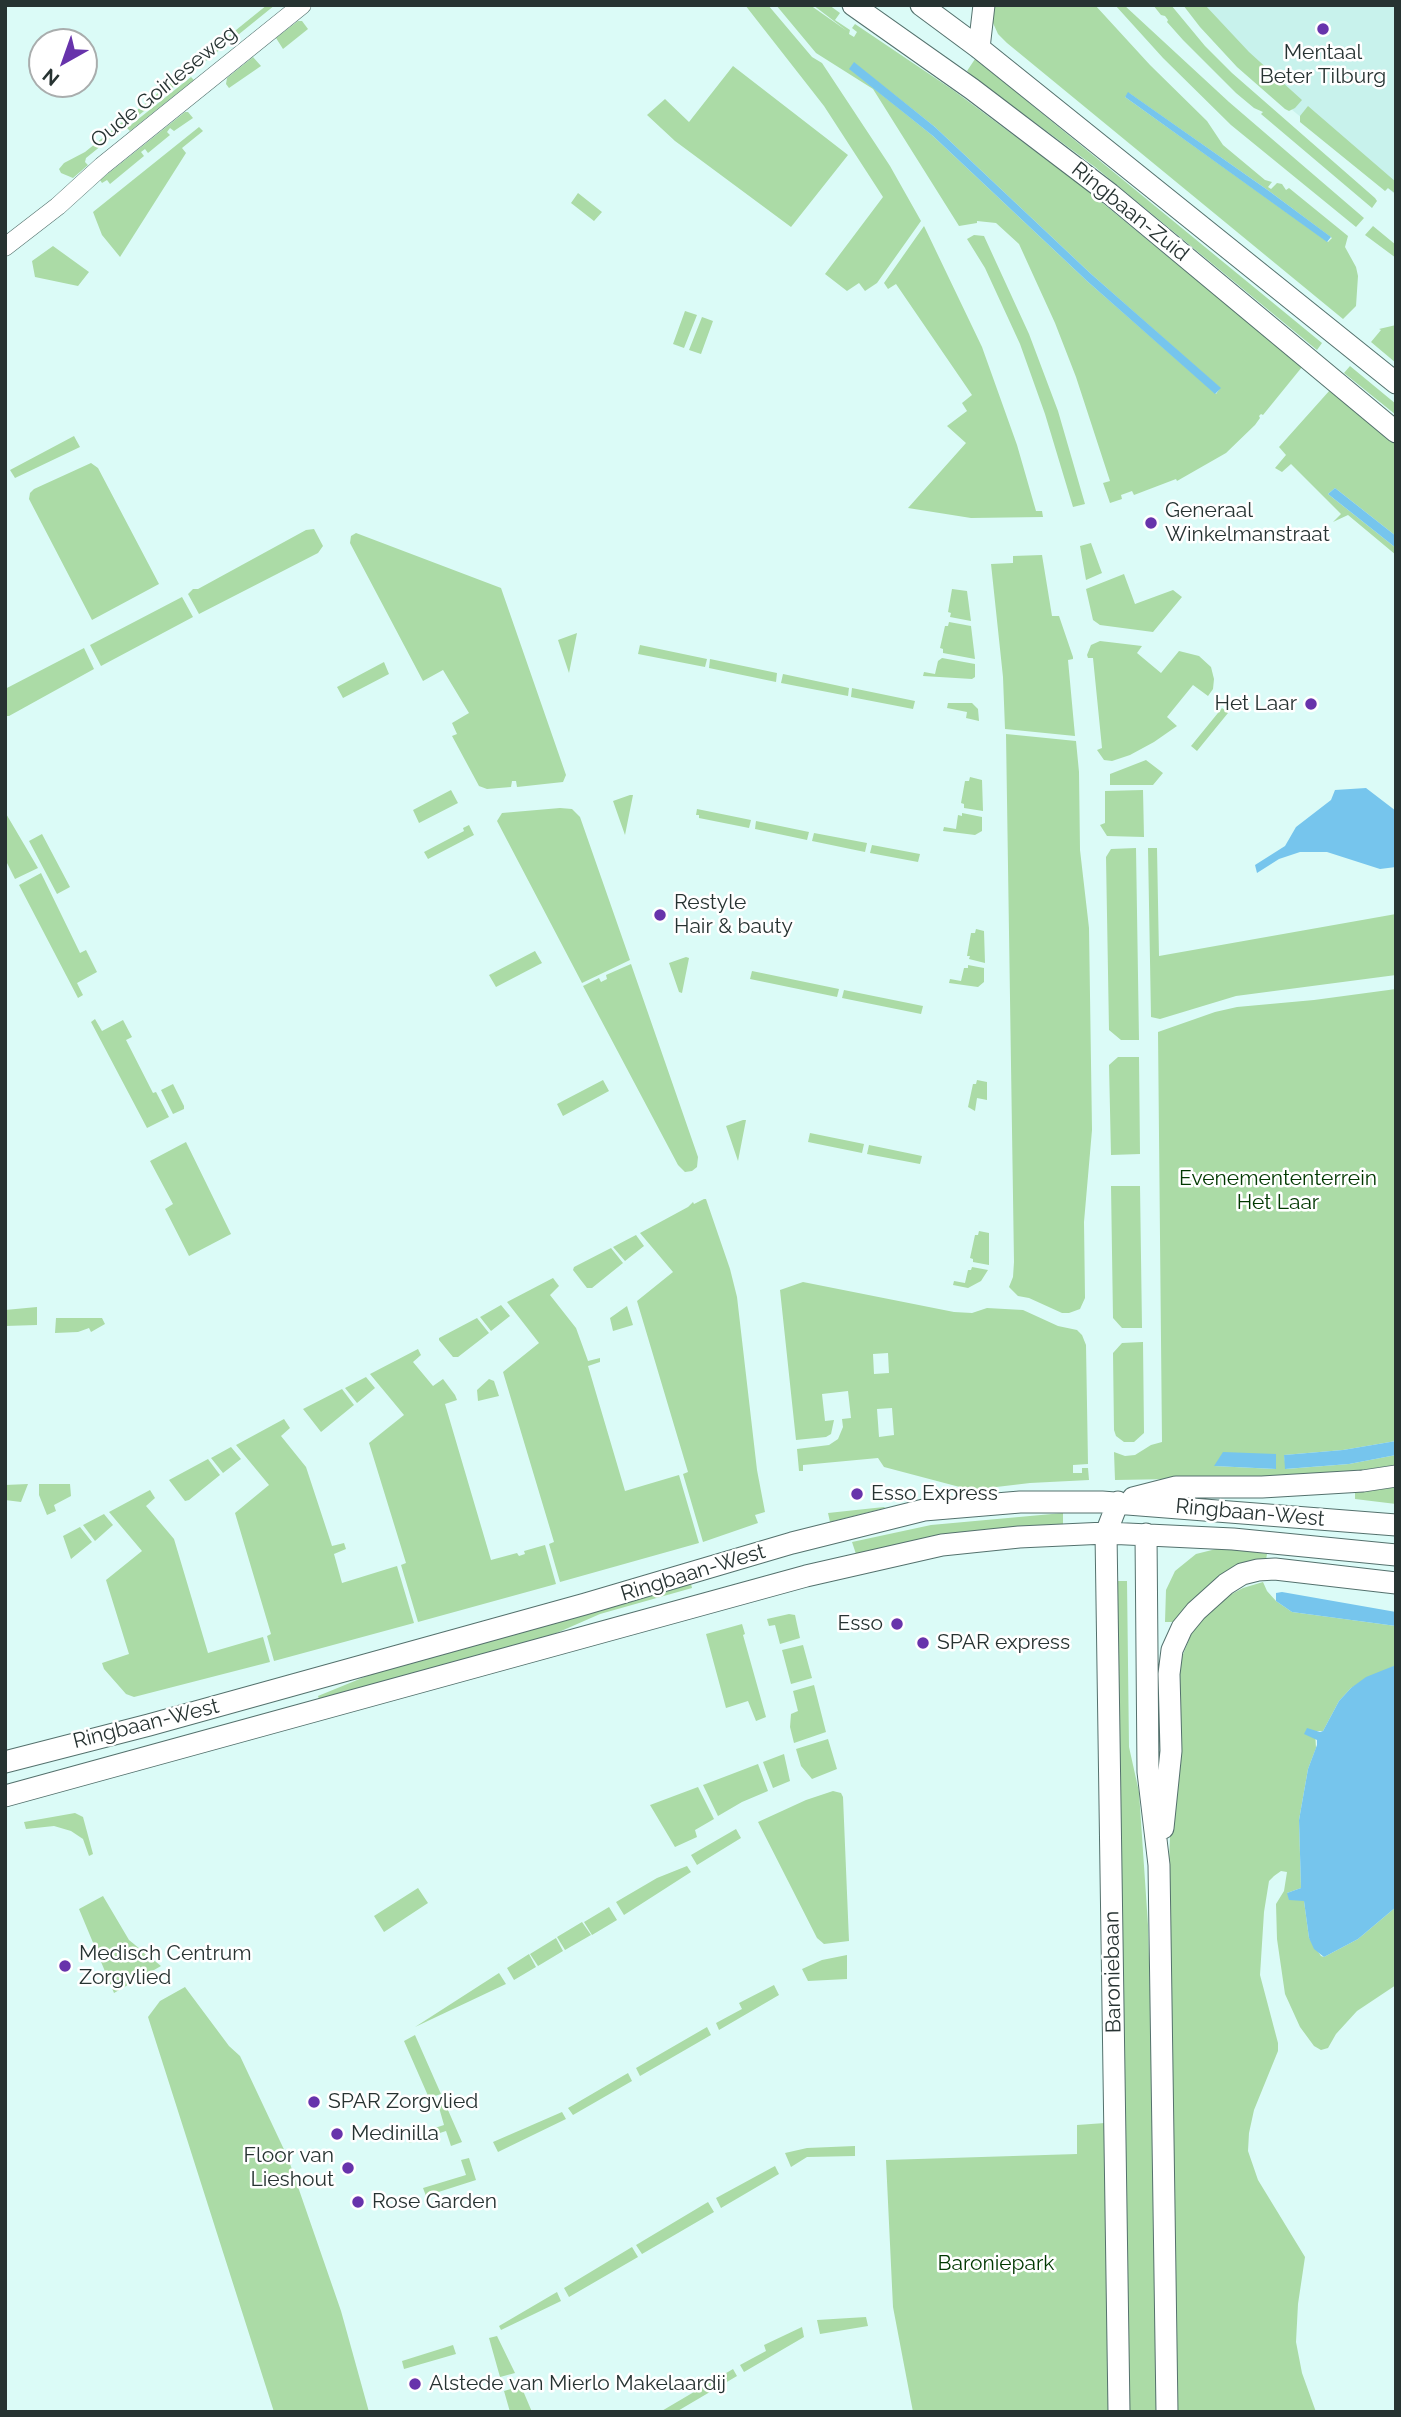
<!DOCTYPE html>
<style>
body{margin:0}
#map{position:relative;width:1401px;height:2417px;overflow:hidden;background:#dbfbf7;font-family:Raleway,sans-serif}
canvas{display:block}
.frame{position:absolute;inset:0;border:7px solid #273332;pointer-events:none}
.north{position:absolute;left:28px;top:28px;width:70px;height:70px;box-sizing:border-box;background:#fff;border:2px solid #a9adad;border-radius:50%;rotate:220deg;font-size:19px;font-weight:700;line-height:28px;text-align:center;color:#273332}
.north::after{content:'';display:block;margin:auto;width:24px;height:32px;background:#6733ab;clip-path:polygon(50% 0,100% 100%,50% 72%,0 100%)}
</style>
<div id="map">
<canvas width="1401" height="2417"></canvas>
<div class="frame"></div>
<div class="north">N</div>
</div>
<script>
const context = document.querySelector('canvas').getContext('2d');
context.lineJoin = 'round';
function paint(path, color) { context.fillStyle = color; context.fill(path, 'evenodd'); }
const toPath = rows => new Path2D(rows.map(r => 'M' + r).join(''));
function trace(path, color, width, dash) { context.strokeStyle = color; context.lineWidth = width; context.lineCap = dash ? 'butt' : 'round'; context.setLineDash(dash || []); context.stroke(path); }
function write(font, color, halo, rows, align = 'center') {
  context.font = font + ' Raleway,sans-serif'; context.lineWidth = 5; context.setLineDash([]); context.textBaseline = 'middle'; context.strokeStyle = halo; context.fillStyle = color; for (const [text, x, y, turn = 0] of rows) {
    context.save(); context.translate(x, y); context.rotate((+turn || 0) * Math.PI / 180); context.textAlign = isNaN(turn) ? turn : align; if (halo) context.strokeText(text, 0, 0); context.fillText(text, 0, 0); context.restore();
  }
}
paint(toPath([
 [1191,5,1396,5,1396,195,1252,77]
]), '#c8f2ec');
paint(toPath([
 [267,5,275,5,86,158,85,162,88,165,73,178,61,173,59,169,64,163,85,152],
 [745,5,768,5,812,57,822,63,890,166,921,221,877,283,865,291,859,283,847,291,825,274,883,197,824,106],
 [776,5,810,5,847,31,813,5,829,5,840,13,835,20,850,30,849,34,854,37,857,32,852,28,855,24,953,90,1082,186,1302,367,1263,415,1261,414,1259,416,1260,418,1255,425,1226,453,1177,481,1176,479,1134,495,1132,491,1121,495,1122,499,1110,503,1103,483,1110,481,1076,377,1055,323,1019,244,996,223,977,221,977,223,959,226,873,89,816,53],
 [854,63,935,127,1090,273,1220,388,1216,394,1087,281,933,136,850,69],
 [992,5,1095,5,1150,65,1207,121,1223,145,1265,180,1272,182,1268,187,1271,189,1277,183,1282,184,1286,190,1289,188,1348,236,1345,247,1356,267,1358,276,1356,306,1343,319,1007,43,998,34,993,23],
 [1129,93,1269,191,1332,238,1328,242,1125,97],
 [1115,5,1124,5,1229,102,1364,218,1356,227,1231,125,1163,58],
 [1153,5,1171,5,1205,46,1232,73,1375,198,1377,201,1372,208,1261,114,1263,112,1254,108,1236,93,1183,40,1167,22,1168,20,1165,16,1161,15],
 [1183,5,1205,5,1249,52,1302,100,1295,108,1289,111,1285,109,1237,67,1200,27],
 [298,21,302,21,308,29,283,49,276,38],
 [253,57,261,66,229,88,226,84,227,78],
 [975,59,1005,83,1322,343,1317,350,1095,167,972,76,967,71],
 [733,66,848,155,791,227,675,141,647,115,665,99,689,122],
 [191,77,194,80,130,131,127,128],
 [1308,106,1396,182,1396,194,1388,188,1385,191,1300,122,1300,116],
 [185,112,188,112,193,118,174,131,170,128,167,132,170,135,148,153,145,149,141,152,144,156,110,184,107,180,102,183,100,180],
 [199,127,203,131,182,148,186,153,120,257,102,235,93,212],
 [578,193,602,212,594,221,571,203],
 [924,226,982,347,1017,445,1036,511,1042,511,1043,517,971,518,908,508,966,443,947,426,967,411,962,403,972,395,896,284,888,289,884,283],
 [1373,226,1396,245,1396,258,1365,235],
 [974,235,984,236,1029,334,1058,411,1085,504,1073,507,1045,414,1020,344,985,268,967,239],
 [53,246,89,272,78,286,35,277,32,261],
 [685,311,697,315,684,348,673,344],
 [702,317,713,321,701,354,689,350],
 [1396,325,1396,363,1371,342,1381,330,1379,329],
 [1350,366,1396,404,1396,415,1344,373],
 [1330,390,1396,443,1396,536,1335,488,1328,494,1396,548,1396,555,1348,515,1333,522,1341,514,1291,464,1282,472,1275,468,1286,455,1279,447],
 [74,436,80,447,15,478,10,470],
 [91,463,98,468,159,584,92,620,29,499,30,493,34,489],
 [314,529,323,546,318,553,199,614,188,594,193,589,198,589,306,530],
 [356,533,501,588,566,775,563,782,517,787,516,781,512,781,511,787,487,789,479,786,452,736,457,734,452,723,469,713,443,670,423,681,350,543,351,536],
 [1091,543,1102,573,1086,580,1080,546],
 [1042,555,1052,616,1059,616,1073,657,1073,659,1068,660,1075,736,1005,729,1003,677,991,564,1013,563,1013,556],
 [1124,574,1135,604,1173,590,1182,597,1153,632,1100,625,1093,620,1086,589],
 [952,589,967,591,971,621,950,617,951,613,948,612],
 [182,597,193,617,101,666,90,645],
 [949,622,971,626,975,659,943,653,943,649,940,648,945,626,948,626],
 [577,633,569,673,558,640],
 [1100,641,1142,646,1137,653,1161,673,1179,651,1199,656,1211,667,1214,679,1213,689,1208,696,1193,685,1167,717,1177,726,1154,742,1130,755,1112,761,1104,760,1097,750,1102,748,1093,658,1088,658,1087,655,1091,645],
 [640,645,707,659,705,667,638,654],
 [84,648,94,669,9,716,5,716,5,689],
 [942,658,975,664,975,677,972,679,923,676,924,672,935,674,938,661],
 [710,659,777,673,776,682,709,668],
 [384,662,389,674,343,698,337,687],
 [783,674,849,688,848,696,781,683],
 [852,688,915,701,913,709,851,697],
 [948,703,972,703,978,709,979,721,966,718,967,712,947,708],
 [1222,708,1228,713,1197,751,1191,746],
 [1006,734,1076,741,1079,772,1080,850,1089,928,1092,1130,1084,1222,1085,1298,1080,1309,1069,1313,1062,1313,1029,1298,1018,1296,1009,1287,1013,1277,1014,1262],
 [1146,760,1163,773,1153,785,1110,785,1110,774],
 [970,777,982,780,983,811,964,808,964,804,961,803,965,781,969,781],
 [451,790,458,803,419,823,413,810],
 [1143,790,1144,837,1107,836,1100,825,1105,823,1105,791],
 [630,795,633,795,625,835,613,801],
 [560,808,572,809,580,817,630,960,582,983,497,821,502,813],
 [697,809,751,820,749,828,699,818,699,815,696,815],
 [5,812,38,868,15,879,5,859],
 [962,813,982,817,982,831,975,835,943,831,944,827,956,829,958,815,962,816],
 [756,821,809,832,807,840,755,829],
 [469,825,474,835,428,859,424,852,464,831,463,828],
 [814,833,867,843,865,852,812,841],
 [42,834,70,887,57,894,29,841],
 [872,845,920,854,918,862,870,853],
 [1136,848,1139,1040,1121,1040,1109,1030,1106,857,1111,849],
 [1148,848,1157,848,1159,956,1396,914,1396,975,1236,996,1160,1019,1151,1017],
 [41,873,80,953,86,950,97,972,77,983,83,995,78,998,19,885],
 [976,929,984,931,985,963,969,959,970,956,967,956,971,933,975,933],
 [535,951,542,963,496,987,489,975],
 [686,957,689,958,682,993,679,992,669,963],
 [631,964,698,1157,697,1167,692,1171,685,1172,678,1165,583,986,599,978,601,982,607,979,606,975],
 [968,965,984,968,984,982,978,987,949,983,950,979,961,981,964,968,968,968],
 [752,971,839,989,837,997,750,979],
 [1396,989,1396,1441,1343,1450,1284,1455,1286,1469,1349,1464,1396,1455,1396,1465,1333,1474,1288,1477,1115,1480,1114,1452,1125,1456,1135,1455,1151,1445,1162,1442,1158,1032,1215,1012,1237,1007,1314,1000],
 [1275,1454,1275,1469,1214,1466],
 [844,990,923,1006,921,1014,842,998],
 [95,1019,102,1031,123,1020,132,1037,126,1040,153,1093,156,1092,169,1117,147,1128,91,1022],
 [1118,1057,1139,1057,1140,1154,1111,1155,1109,1065],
 [603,1080,609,1091,563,1116,557,1104],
 [977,1080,987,1082,987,1100,977,1098,975,1111,968,1107,973,1084,976,1084],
 [173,1084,184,1106,184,1109,173,1114,161,1090],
 [743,1120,746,1120,738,1161,726,1126],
 [810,1133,864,1144,862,1153,808,1142],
 [186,1142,231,1234,189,1256,165,1209,173,1204,150,1161],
 [869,1145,922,1156,920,1164,867,1154],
 [1111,1186,1140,1186,1142,1328,1122,1328,1113,1318],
 [704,1199,706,1199,730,1269,737,1297,757,1470,765,1512,755,1515,758,1523,703,1542,683,1474,688,1472,637,1301,673,1272,640,1233,688,1207,693,1202,694,1204],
 [979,1231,989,1233,989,1265,973,1262,973,1259,970,1258,975,1235,978,1235],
 [636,1235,644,1246,625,1261,613,1247],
 [611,1248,623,1263,592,1288,587,1288,573,1270,574,1267],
 [972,1267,988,1270,981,1281,968,1288,953,1285,954,1281,965,1283,968,1270,971,1270],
 [553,1278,559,1286,550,1295,576,1328,588,1361,600,1358,600,1362,588,1366,625,1491,679,1475,699,1543,560,1582,549,1544,554,1542,503,1372,539,1343,507,1302],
 [803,1282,954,1312,972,1313,987,1308,1023,1310,1058,1326,1077,1330,1082,1335,1086,1345,1088,1464,1073,1465,1073,1473,1082,1473,1082,1468,1088,1468,1089,1480,1030,1483,971,1490,884,1467,878,1458,803,1465,803,1471,799,1471,797,1449,829,1445,838,1439,843,1427,842,1419,851,1418,848,1391,822,1394,825,1421,834,1420,831,1434,826,1437,796,1440,780,1290],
 [888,1353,889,1373,874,1374,873,1354],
 [892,1408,894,1435,879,1437,877,1409],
 [501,1305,510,1316,491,1331,480,1317],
 [627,1306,633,1325,613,1331,610,1318],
 [37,1307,37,1325,5,1326,5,1310],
 [56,1318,102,1318,105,1324,91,1332,89,1328,78,1332,55,1333],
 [477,1318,489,1333,458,1357,453,1357,439,1340,439,1338],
 [1143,1342,1144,1433,1134,1442,1124,1442,1116,1436,1114,1430,1113,1353,1122,1343],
 [418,1349,421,1355,413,1362,433,1386,443,1379,455,1395,457,1400,445,1404,491,1560,517,1553,519,1556,525,1554,524,1551,545,1545,556,1584,418,1622,401,1565,406,1563,369,1443,404,1415,370,1374],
 [366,1377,375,1388,357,1403,345,1388],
 [489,1379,494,1381,499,1396,478,1401,477,1390],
 [342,1389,354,1405,321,1432,303,1409],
 [284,1419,290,1428,281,1436,306,1467,332,1546,344,1543,346,1549,334,1554,342,1583,397,1566,414,1623,274,1661,267,1636,271,1634,235,1513,269,1485,236,1445],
 [231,1447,241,1459,223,1473,211,1458],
 [208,1459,220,1475,189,1500,185,1501,169,1480],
 [28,1484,21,1502,5,1500,5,1485],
 [39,1484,70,1484,71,1496,54,1505,56,1511,47,1515,39,1495],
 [1396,1487,1396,1504,1355,1499,1355,1493],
 [150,1490,155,1498,146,1506,174,1539,208,1653,263,1637,270,1662,134,1697,126,1694,104,1669,102,1663,129,1654,106,1580,142,1551,109,1512],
 [884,1507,885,1508,830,1522,828,1513],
 [1063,1513,1063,1526,856,1554,852,1542,931,1525],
 [104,1514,113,1525,95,1541,83,1525],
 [80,1527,92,1542,71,1559,63,1536],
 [1216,1549,1243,1550,1267,1554,1265,1566,1179,1622,1165,1622,1166,1590,1175,1571,1196,1554],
 [1116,1581,1127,1581,1129,1747,1139,1792,1148,1925,1154,2124,1157,2412,1127,2412],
 [1263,1582,1267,1591,1276,1601,1292,1612,1396,1626,1396,1665,1351,1688,1339,1701,1323,1731,1315,1731,1316,1748,1308,1769,1299,1820,1301,1888,1287,1893,1304,1901,1309,1938,1321,1956,1324,1957,1358,1939,1396,1907,1396,1985,1357,2011,1336,2034,1328,2048,1321,2050,1314,2046,1300,2027,1285,1994,1277,1939,1276,1904,1284,1891,1287,1872,1281,1871,1274,1876,1269,1881,1264,1912,1260,1975,1278,2043,1278,2051,1254,2110,1249,2133,1248,2151,1258,2180,1305,2257,1298,2304,1296,2342,1302,2373,1316,2412,1176,2412,1169,1861,1177,1669,1193,1630,1206,1613,1226,1597,1243,1588],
 [691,1584,692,1588,600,1614,552,1635,319,1699,318,1696,384,1669],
 [789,1614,795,1615,800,1638,780,1644,775,1625,769,1626,767,1619],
 [742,1624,745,1634,743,1635,766,1717,756,1721,748,1701,726,1708,706,1634],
 [803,1645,812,1678,791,1684,782,1650],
 [814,1685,826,1732,794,1743,790,1727,791,1714,798,1711,793,1691],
 [828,1739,837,1769,812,1779,801,1766,796,1749],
 [784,1754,790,1781,773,1788,763,1762],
 [758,1764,768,1791,742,1802,718,1816,703,1785],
 [698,1787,714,1819,695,1830,697,1837,675,1847,650,1805],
 [833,1791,841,1793,843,1797,849,1941,824,1944,817,1938,758,1822,806,1800],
 [75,1813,83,1817,93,1854,89,1856,83,1839,71,1831,54,1826,26,1829,24,1822],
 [736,1829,741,1838,697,1865,691,1855],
 [687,1866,691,1872,624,1915,616,1902,657,1878],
 [418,1888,428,1903,384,1932,374,1916],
 [103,1896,129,1940,161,1966,114,1993,79,1909],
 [609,1907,617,1920,592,1935,584,1922],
 [582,1922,591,1935,565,1950,557,1937],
 [556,1938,563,1951,538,1966,530,1954],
 [529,1954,536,1967,514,1980,507,1968],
 [847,1955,847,1979,808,1981,802,1969,822,1960],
 [499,1973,506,1984,415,2027],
 [774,1985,779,1995,719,2030,716,2023,742,2009,739,2003],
 [185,1987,229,2046,240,2056,288,2158,341,2311,369,2412,274,2412,148,2017,160,2001],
 [707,2027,711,2035,640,2076,636,2068],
 [415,2035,422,2051,441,2094,429,2098,404,2041],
 [628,2073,632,2081,573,2115,568,2108],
 [444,2101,462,2142,451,2146,446,2131,409,2143,407,2137,444,2125,438,2104],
 [562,2112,566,2119,498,2152,493,2142],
 [1105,2123,1109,2412,913,2412,893,2307,886,2160,1077,2154,1077,2125],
 [855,2146,855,2156,807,2157,791,2167,785,2153,807,2148],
 [469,2158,476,2180,426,2196,423,2188,466,2175,461,2160],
 [775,2166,779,2174,721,2208,716,2198],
 [708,2202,714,2212,642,2254,636,2245],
 [632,2247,638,2257,569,2297,564,2288],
 [557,2292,561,2301,501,2330,499,2326],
 [866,2317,868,2326,820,2334,817,2320],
 [802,2327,804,2337,744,2372,740,2365,766,2351,764,2345],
 [497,2336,515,2373,500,2377,489,2338],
 [453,2345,456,2354,404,2369,402,2361],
 [733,2369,737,2376,676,2412,660,2412],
 [521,2386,532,2412,510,2412,504,2391]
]), '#abdba6');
paint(toPath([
 [854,62,935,127,1090,273,1221,388,1215,394,1087,281,933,136,849,69],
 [1128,92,1269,191,1331,237,1327,242,1125,97],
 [1335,488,1396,536,1396,548,1328,494],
 [1366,788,1396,811,1396,867,1380,869,1327,852,1300,852,1279,859,1257,873,1255,865,1285,846,1296,827,1331,800,1335,790],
 [1396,1441,1396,1455,1349,1464,1285,1469,1284,1455,1343,1450],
 [1223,1452,1276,1454,1276,1469,1214,1466],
 [1282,1592,1396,1612,1396,1626,1292,1612,1276,1601,1276,1593],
 [1396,1665,1396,1907,1358,1939,1324,1957,1314,1949,1309,1938,1304,1901,1289,1900,1287,1893,1301,1888,1299,1820,1308,1769,1317,1745,1317,1740,1304,1734,1307,1728,1320,1732,1323,1731,1339,1701,1351,1688,1366,1677]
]), '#76c5ed');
const tertiary = toPath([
 [5,247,58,206,102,166,302,5]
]);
const secondary = toPath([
 [853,5,972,89,1110,194,1396,432],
 [921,5,979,48,1396,383],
 [979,48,984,5],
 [1133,1498,1176,1487,1262,1487,1363,1481,1396,1476],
 [1118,1502,1106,1533,1119,2412],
 [1146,1534,1148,1772,1159,1865,1167,2412],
 [5,1762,149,1725,585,1604,792,1543,924,1510,1020,1502,1102,1502,1396,1525],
 [5,1796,806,1576,942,1545,1019,1537,1106,1533,1233,1539,1396,1555],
 [1163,1828,1171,1751,1169,1674,1172,1650,1182,1628,1196,1611,1226,1584,1242,1574,1258,1570,1275,1569,1396,1583]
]);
trace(tertiary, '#54716d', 19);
trace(secondary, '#54716d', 23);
trace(tertiary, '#fff', 18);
trace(secondary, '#fff', 21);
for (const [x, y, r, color] of [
 [1323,29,7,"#6733ab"],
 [1151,523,7,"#6733ab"],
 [1311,704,7,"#6733ab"],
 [660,915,7,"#6733ab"],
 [857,1494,7,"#6733ab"],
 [897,1624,7,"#6733ab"],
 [923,1643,7,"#6733ab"],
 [65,1966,7,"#6733ab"],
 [314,2102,7,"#6733ab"],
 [337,2134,7,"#6733ab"],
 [348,2168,7,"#6733ab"],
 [358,2202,7,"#6733ab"],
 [415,2384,7,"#6733ab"]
]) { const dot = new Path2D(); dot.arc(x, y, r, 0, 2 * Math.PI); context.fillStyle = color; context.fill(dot); trace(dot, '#fff', 2.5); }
write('21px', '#273332', '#fff', [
 ["Mentaal",1323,53,"center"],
 ["Beter Tilburg",1323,77,"center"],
 ["Generaal",1165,511],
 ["Winkelmanstraat",1165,535],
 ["Het Laar",1297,704,"right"],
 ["Restyle",674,903],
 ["Hair & bauty",674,927],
 ["Esso Express",871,1494],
 ["Esso",883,1624,"right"],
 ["SPAR express",937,1643],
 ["Medisch Centrum",79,1954],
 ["Zorgvlied",79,1978],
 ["SPAR Zorgvlied",328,2102],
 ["Medinilla",351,2134],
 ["Floor van",334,2156,"right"],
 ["Lieshout",334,2180,"right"],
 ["Rose Garden",372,2202],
 ["Alstede van Mierlo Makelaardij",429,2384]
], 'left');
write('21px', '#273332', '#fff', [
 ["Oude Goirleseweg",164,87,-39],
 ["Ringbaan-Zuid",1130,212,39],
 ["Ringbaan-West",1250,1513,5],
 ["Ringbaan-West",693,1573,-17],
 ["Ringbaan-West",146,1724,-14],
 ["Baroniebaan",1113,1972,-91]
]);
write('21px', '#003800', '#fff', [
 ["Evenemententerrein",1278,1179],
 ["Het Laar",1278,1203],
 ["Baroniepark",996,2264]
]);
</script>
